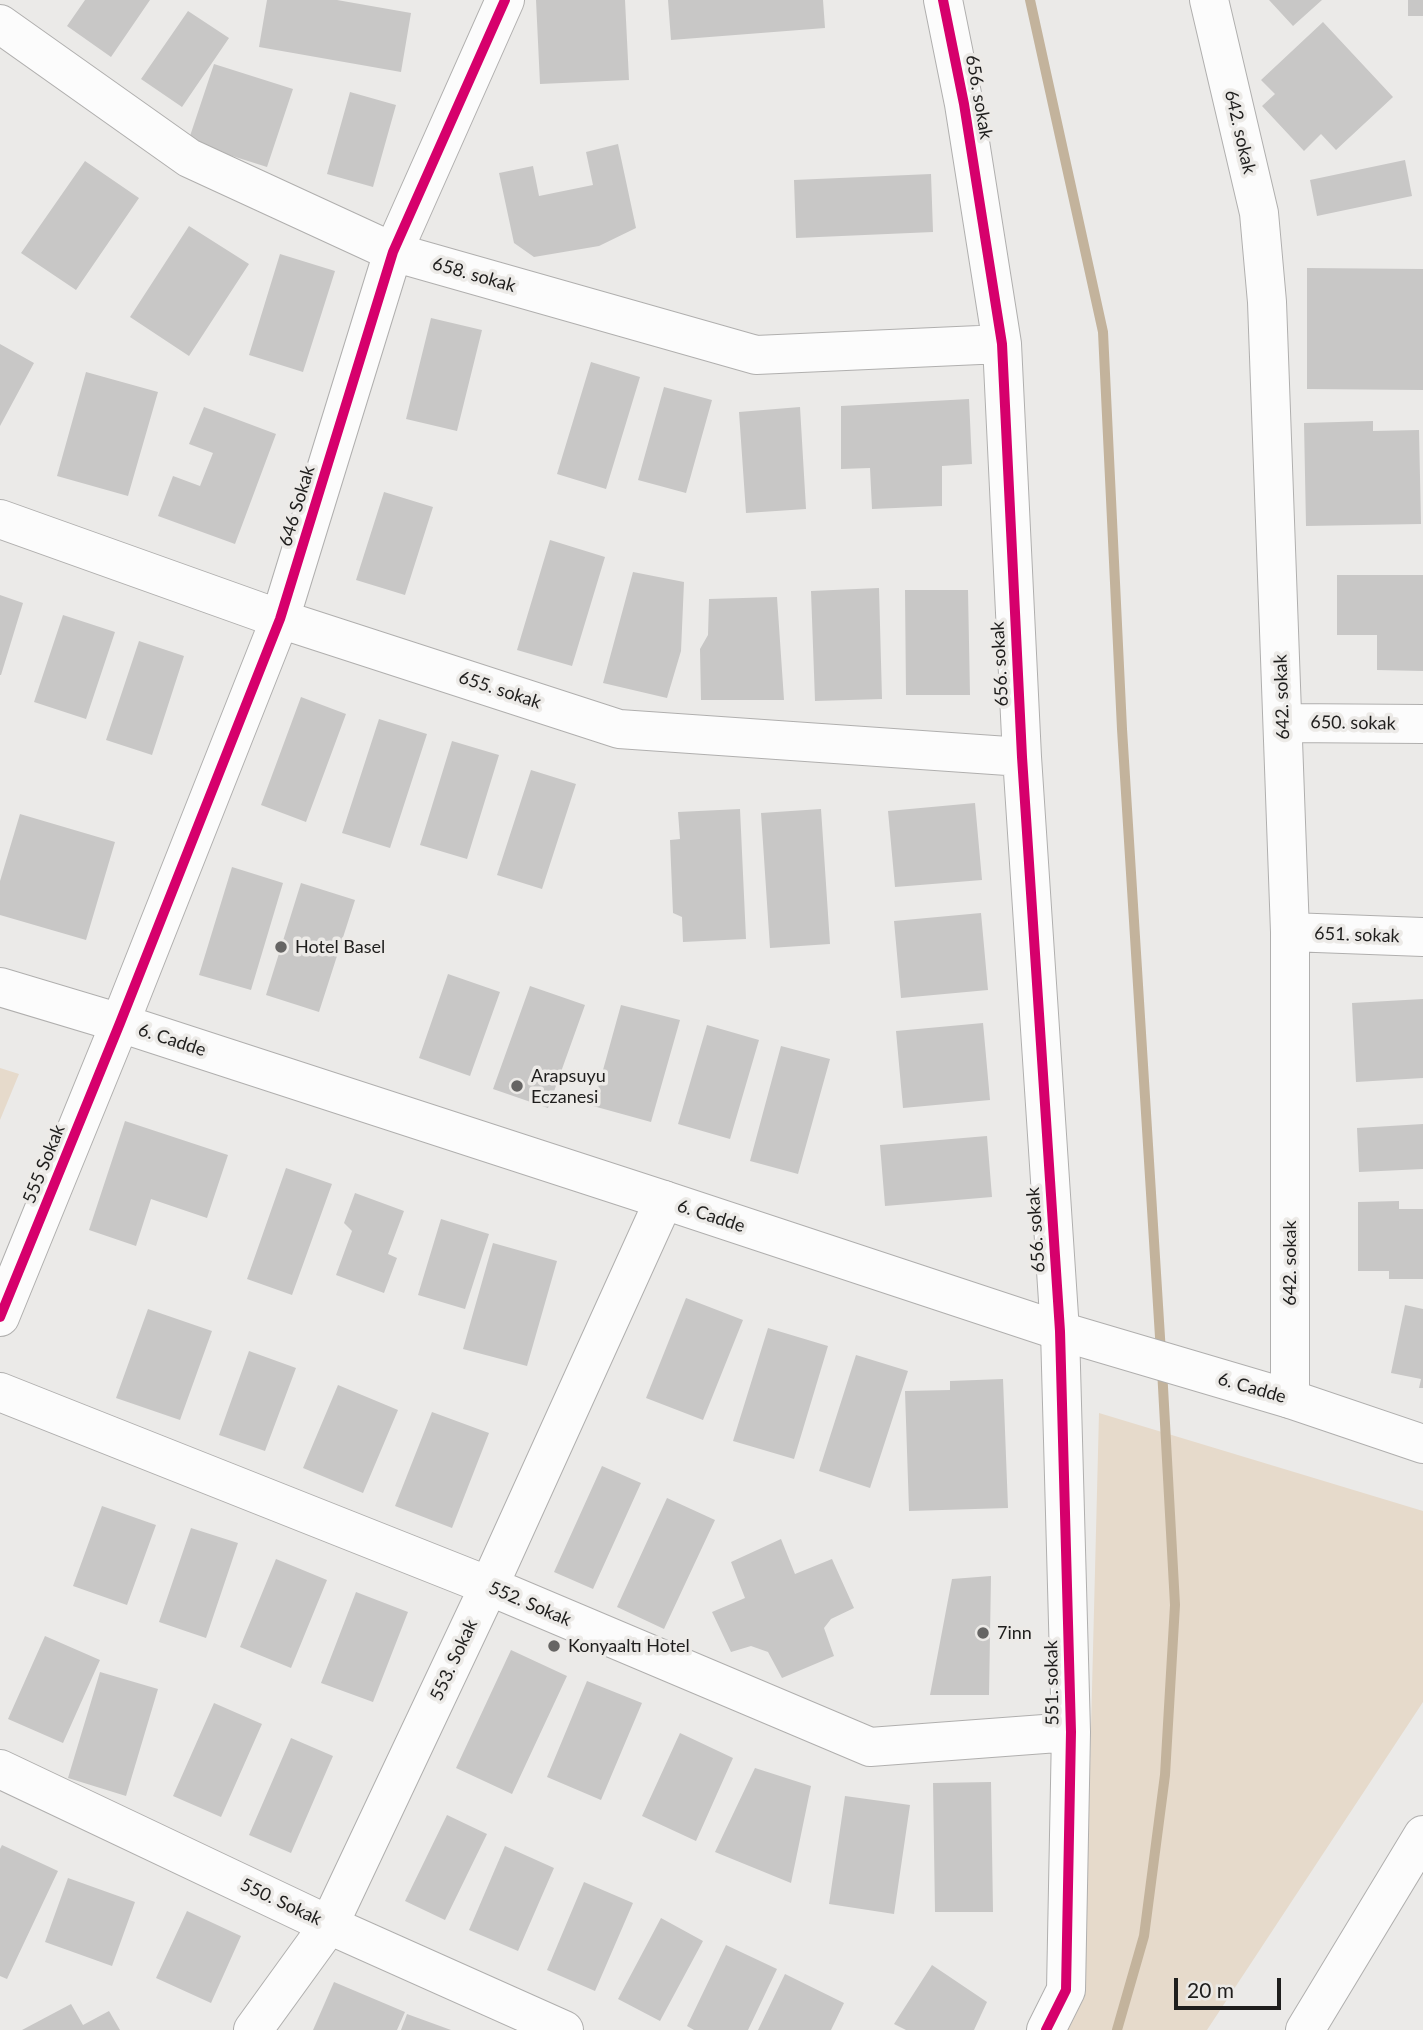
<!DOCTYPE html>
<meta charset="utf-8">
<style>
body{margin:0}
#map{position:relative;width:1423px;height:2030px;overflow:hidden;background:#ebeae8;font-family:Lato,sans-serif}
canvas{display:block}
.scale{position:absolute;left:1174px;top:1978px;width:107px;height:32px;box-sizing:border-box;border:4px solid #1f1e1d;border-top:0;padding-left:9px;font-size:21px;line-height:24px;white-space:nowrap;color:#1f1e1d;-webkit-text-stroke:5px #eceae7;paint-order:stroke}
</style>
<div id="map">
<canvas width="1423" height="2030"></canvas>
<div class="scale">20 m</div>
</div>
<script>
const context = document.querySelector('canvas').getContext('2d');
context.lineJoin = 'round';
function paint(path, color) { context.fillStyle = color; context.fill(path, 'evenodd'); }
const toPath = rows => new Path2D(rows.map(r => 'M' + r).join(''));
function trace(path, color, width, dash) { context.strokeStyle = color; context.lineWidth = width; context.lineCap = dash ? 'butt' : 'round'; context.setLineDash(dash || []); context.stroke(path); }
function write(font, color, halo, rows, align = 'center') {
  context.font = font + ' Lato,sans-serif'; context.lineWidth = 7; context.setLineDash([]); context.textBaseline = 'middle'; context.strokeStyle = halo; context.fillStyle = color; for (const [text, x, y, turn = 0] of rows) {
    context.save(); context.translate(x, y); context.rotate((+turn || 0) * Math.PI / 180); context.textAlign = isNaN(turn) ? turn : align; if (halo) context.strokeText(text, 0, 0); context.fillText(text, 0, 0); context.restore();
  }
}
paint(toPath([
 [0,1068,19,1074,0,1120],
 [1099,1413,1423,1511,1423,1702,1207,2030,1063,2030,1085,1965]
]), '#e6dacb');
trace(toPath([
 [1030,0,1103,332,1122,729,1161,1353],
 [1117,2030,1144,1936,1165,1775,1175,1605,1162,1369]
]), '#c3b39c', 10);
paint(toPath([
 [85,0,150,0,111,57,67,26],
 [267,0,337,0,411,13,401,72,259,47],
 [536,0,625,0,629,80,540,84],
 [668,0,823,0,825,28,671,40],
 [1269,0,1322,0,1293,26],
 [1408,0,1423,0,1423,16,1408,16],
 [188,11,229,38,182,107,141,79],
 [1323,22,1393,97,1336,150,1321,134,1304,151,1262,106,1275,94,1261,80],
 [214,64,293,89,267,167,188,142],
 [350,92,396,105,373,187,327,174],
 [618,144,636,228,599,246,534,257,514,243,499,173,533,166,539,196,593,185,586,152],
 [1405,160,1412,196,1317,216,1310,180],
 [85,161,139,198,76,290,21,253],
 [931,174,933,232,796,238,794,180],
 [189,226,249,264,189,356,130,317],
 [280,254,335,271,303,372,249,355],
 [1307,268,1423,269,1423,390,1307,389],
 [431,318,482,330,457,431,406,419],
 [0,344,34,363,0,426],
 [591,362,640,377,606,489,557,474],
 [86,372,158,392,128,496,57,476],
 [664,387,712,400,686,493,638,480],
 [969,399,972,464,942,466,942,506,872,509,870,468,841,469,841,406],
 [204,407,276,434,235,544,158,516,173,476,200,486,213,453,189,444],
 [800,407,806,509,746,513,739,412],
 [1373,421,1373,431,1419,430,1421,524,1306,526,1304,423],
 [384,492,433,507,405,595,356,580],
 [550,540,605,557,572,666,517,650],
 [633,572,684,582,681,651,667,698,603,683],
 [1337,575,1423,575,1423,671,1377,670,1377,635,1337,635],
 [879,588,882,699,815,701,811,591],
 [905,590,968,590,970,695,906,695],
 [0,595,23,603,1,675,0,675],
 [777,597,784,700,701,700,700,649,708,635,709,599],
 [63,615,115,632,86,719,34,702],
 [139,641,184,656,152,755,106,740],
 [301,697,346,714,306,822,261,805],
 [379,719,427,734,390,848,342,833],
 [452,741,499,755,467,859,420,845],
 [531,770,576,784,542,889,497,875],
 [975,803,982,880,895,887,888,811],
 [740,809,746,939,683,942,682,917,673,913,670,840,680,839,678,812],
 [821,809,830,944,770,948,761,813],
 [20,814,115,842,86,940,0,915,0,881],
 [232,867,283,883,251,990,199,975],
 [301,883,355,900,319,1012,266,995],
 [981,913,988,990,901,998,894,921],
 [448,974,500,992,470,1076,419,1058],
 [530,986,585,1005,548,1108,493,1089],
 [1423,999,1423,1078,1356,1082,1352,1003],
 [621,1005,680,1020,651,1122,593,1106],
 [983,1023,990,1100,903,1108,896,1031],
 [707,1025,759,1040,730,1139,678,1124],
 [781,1046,830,1059,798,1174,750,1161],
 [125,1121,228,1155,207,1218,151,1199,136,1246,89,1230],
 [1423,1124,1423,1169,1359,1172,1357,1128],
 [987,1136,992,1197,885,1206,880,1145],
 [286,1168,332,1184,292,1295,247,1279],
 [355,1193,404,1211,388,1254,397,1258,384,1293,336,1275,352,1231,344,1223],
 [1399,1201,1399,1209,1423,1209,1423,1279,1389,1279,1389,1271,1358,1271,1358,1202],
 [441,1219,489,1234,465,1309,418,1295],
 [493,1243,557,1261,527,1366,463,1349],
 [686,1298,743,1320,703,1420,646,1398],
 [1405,1305,1423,1309,1423,1388,1419,1388,1421,1379,1391,1373],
 [148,1309,212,1331,180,1420,116,1398],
 [768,1328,828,1346,794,1459,733,1441],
 [249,1351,296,1368,265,1451,219,1435],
 [856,1355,908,1371,870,1488,819,1471],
 [1003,1379,1008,1508,909,1511,905,1391,950,1390,950,1381],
 [338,1385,398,1410,363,1493,303,1468],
 [432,1412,489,1433,452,1528,395,1506],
 [602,1466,641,1483,593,1589,554,1572],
 [667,1498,715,1520,664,1629,617,1607],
 [102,1506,156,1525,127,1605,73,1586],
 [191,1528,238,1543,206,1638,159,1622],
 [781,1539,795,1574,832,1559,854,1608,831,1619,824,1628,834,1656,782,1678,768,1652,751,1646,731,1652,712,1612,745,1598,731,1562],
 [276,1559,327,1580,291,1668,240,1647],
 [991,1576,989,1695,930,1695,952,1579],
 [356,1592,408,1612,373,1702,321,1683],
 [45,1636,100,1660,63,1743,8,1719],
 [511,1650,567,1676,512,1794,456,1768],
 [100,1672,158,1689,126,1796,68,1778],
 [587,1681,642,1703,601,1800,547,1777],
 [214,1703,262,1724,221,1817,173,1796],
 [680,1733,733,1758,696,1841,642,1816],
 [291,1738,333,1756,291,1853,249,1835],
 [755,1768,811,1786,791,1883,715,1852],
 [991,1782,993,1912,935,1912,933,1783],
 [845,1796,910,1805,894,1914,829,1904],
 [447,1815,487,1834,445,1920,405,1901],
 [2,1845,58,1871,7,1979,0,1976,0,1849],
 [505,1846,554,1868,518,1951,469,1930],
 [68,1878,135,1902,112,1966,45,1942],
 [584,1882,633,1903,595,1991,547,1970],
 [187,1911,241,1936,211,2003,156,1978],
 [661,1918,703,1941,660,2021,618,1999],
 [726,1945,777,1969,748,2030,694,2030,687,2026],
 [932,1965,987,2002,974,2030,906,2030,894,2024],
 [785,1974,844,2003,831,2030,758,2030],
 [334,1982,405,2012,397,2030,313,2030],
 [71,2004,83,2025,109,2011,120,2030,22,2030],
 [407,2014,451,2030,401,2030]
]), '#c8c7c6');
const minor = toPath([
 [943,0,964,104,1002,344,1022,757,1060,1331,1071,1732,1066,1990,1046,2030],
 [1209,0,1259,213,1267,302,1290,932,1290,1399],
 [0,24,189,158,393,252,756,355,1002,344],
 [0,519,280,619,619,729,1022,757],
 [1284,723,1423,724],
 [1290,932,1423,937],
 [0,1317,120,1023,280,619,393,252,505,0],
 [0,1392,489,1586,870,1747,1071,1732],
 [0,1769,329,1925,564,2030],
 [253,2030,329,1925,489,1586,664,1200]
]);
const secondary = toPath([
 [0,987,120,1023,664,1200,1060,1331,1290,1399,1423,1444],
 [1305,2030,1423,1835]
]);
trace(minor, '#b0afae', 40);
trace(secondary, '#b0afae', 40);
trace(minor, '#fcfcfc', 38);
trace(secondary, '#fcfcfc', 38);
trace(toPath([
 [943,0,964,104,1002,344,1022,757,1060,1331,1071,1732,1066,1990,1046,2030],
 [0,1317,120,1023,280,619,393,252,505,0]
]), '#d6006c', 10);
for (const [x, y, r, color] of [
 [281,947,7,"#666564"],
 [517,1086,7,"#666564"],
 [983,1633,7,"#666564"],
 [554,1646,7,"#666564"]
]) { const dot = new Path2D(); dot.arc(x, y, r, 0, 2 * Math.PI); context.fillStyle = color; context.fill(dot); trace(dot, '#eceae7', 2.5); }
write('18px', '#1f1e1d', '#eceae7', [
 ["656. sokak",979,97,80],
 ["642. sokak",1240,132,77],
 ["658. sokak",474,275,16],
 ["646 Sokak",297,506,-73],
 ["656. sokak",1000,664,-93],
 ["655. sokak",500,690,18],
 ["642. sokak",1282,697,-92],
 ["650. sokak",1353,723,1],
 ["651. sokak",1357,935,2],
 ["6. Cadde",172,1040,18],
 ["555 Sokak",44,1164,-68],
 ["6. Cadde",711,1216,18],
 ["656. sokak",1036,1230,-94],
 ["642. sokak",1290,1263,-90],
 ["6. Cadde",1252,1388,16],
 ["552. Sokak",530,1604,23],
 ["553. Sokak",454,1660,-65],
 ["551. sokak",1052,1683,-91],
 ["550. Sokak",281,1902,25]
]);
write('18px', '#1f1e1d', '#eceae7', [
 ["Hotel Basel",295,947],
 ["Arapsuyu",531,1076],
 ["Eczanesi",531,1097],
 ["7inn",997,1633],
 ["Konyaaltı Hotel",568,1646]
], 'left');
</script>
